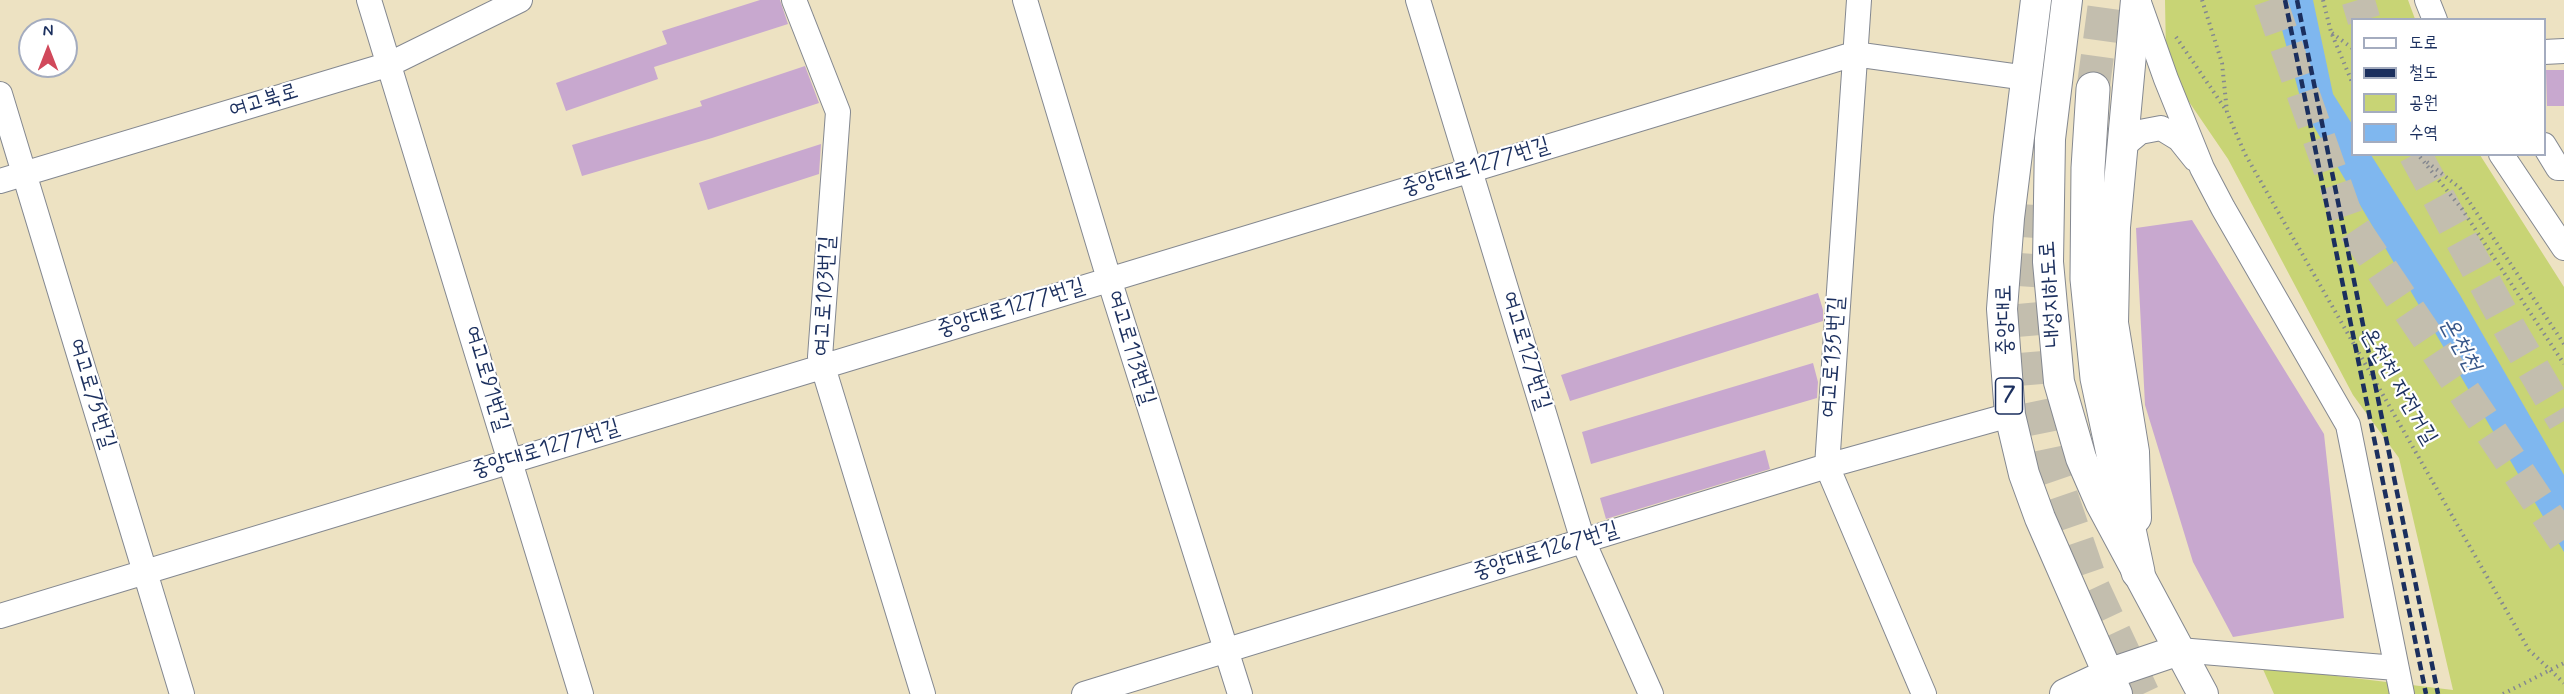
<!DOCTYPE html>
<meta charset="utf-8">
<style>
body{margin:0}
#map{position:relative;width:2564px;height:694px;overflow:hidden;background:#ede2c2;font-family:Mynerve,"Poor Story",sans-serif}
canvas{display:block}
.legend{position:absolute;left:2351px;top:18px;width:195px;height:138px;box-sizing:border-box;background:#fff;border:2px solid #a4acbf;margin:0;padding:8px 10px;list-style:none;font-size:18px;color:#1b2f5e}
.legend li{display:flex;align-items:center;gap:12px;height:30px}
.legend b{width:30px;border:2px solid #a4acbf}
.north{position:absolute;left:18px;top:18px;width:60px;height:60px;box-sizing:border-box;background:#fff;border:2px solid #a4acbf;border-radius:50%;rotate:0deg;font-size:16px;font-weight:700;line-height:24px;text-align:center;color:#1b2f5e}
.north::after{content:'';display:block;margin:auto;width:21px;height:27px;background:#d1495b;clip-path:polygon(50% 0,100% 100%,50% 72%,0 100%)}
</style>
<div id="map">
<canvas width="2564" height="694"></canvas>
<ul class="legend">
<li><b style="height:8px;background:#fff"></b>도로</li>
<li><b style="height:8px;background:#1b2f5e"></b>철도</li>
<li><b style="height:16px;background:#c8d475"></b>공원</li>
<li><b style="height:16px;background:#7fb7ef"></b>수역</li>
</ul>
<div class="north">N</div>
</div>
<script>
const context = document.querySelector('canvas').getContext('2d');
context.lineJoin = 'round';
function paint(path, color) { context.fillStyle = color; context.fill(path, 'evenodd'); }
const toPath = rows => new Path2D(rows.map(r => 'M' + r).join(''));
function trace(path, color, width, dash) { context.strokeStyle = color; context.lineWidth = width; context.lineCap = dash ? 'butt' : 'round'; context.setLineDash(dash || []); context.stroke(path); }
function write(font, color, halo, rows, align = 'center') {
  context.font = font + ' Mynerve,"Poor Story",sans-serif'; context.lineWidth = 4.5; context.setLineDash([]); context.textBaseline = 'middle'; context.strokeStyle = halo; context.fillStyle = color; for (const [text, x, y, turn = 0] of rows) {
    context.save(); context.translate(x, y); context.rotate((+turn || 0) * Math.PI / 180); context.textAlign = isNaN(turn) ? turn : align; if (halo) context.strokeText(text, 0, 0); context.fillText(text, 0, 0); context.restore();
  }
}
paint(toPath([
 [2165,0,2408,0,2415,19,2352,20,2352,154,2480,155,2564,287,2564,694,2274,694,2262,667,2453,690,2399,458,2353,395,2228,159,2183,93,2166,55]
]), '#c8d475');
paint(toPath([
 [2274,0,2313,0,2333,94,2352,124,2352,154,2371,155,2460,295,2564,475,2564,552,2303,108]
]), '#7fb7ef');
paint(toPath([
 [760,0,780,0,788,24,654,67,658,79,566,111,556,83,667,44,662,31],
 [805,66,819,103,712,138,582,176,572,145,702,106,700,101],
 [2546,70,2564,70,2564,106,2547,106],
 [821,144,819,174,708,210,699,183],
 [2192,220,2324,434,2344,618,2233,637,2193,562,2145,405,2136,228],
 [1818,293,1823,310,1823,321,1570,401,1561,375],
 [1813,363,1818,382,1817,398,1591,464,1582,432],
 [1765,450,1770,469,1606,519,1600,498]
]), '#c8a8cf');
trace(toPath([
 [2270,0,2347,218,2564,540],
 [2358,0,2364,20],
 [2093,89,2105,0],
 [2415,154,2511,331,2564,421],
 [2036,205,2030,293,2039,398,2055,477,2093,587,2143,694]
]), '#c3beae', 33, [33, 16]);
const minor = toPath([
 [369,0,581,694],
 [794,0,838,112,820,357,923,694],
 [1025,0,1109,279,1240,694],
 [1418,0,1583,541,1651,694],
 [1859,0,1827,466,1924,694],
 [2138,0,2166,79,2202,168,2223,208,2348,425,2402,694],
 [2427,0,2435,20],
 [2544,52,2564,51],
 [0,94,182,694],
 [2544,145,2558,168,2564,168],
 [2122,147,2140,132,2161,128,2179,139,2195,159],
 [2501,154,2564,248],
 [0,181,390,64,520,0],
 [0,616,1854,54,2027,78],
 [2179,650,2396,668],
 [1084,694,1827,466,2010,415]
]);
const major = toPath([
 [2036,0,2009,218,2002,309,2010,415,2024,474,2040,518,2117,694],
 [2067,0,2050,139,2048,262,2059,382,2081,458,2101,504,2203,694],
 [2136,0,2115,227,2113,323,2134,452,2136,518],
 [2065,694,2108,674,2179,650]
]);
const highway = toPath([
 [2093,89,2088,168,2087,279,2097,378,2138,572]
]);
trace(minor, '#848890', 26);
trace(major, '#848890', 32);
trace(highway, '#848890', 35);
trace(toPath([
 [2202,0,2222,63,2227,112,2245,154,2529,650,2564,683],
 [2323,0,2331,32,2352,82],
 [2332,33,2352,48],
 [2176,37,2226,110],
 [2420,157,2462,209,2564,364],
 [2427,162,2460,188,2564,344],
 [2503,694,2564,663]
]), '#848890', 4, [1.5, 4.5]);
trace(minor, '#fff', 24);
trace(major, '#fff', 30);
trace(highway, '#fff', 33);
trace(toPath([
 [2285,0,2426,694],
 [2297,0,2438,694]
]), '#1b2f5e', 4.5, [9, 4.5]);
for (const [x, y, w] of [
 [2009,396,27]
]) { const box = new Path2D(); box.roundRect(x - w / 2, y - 18, w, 36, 4.5); context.fillStyle = '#fff'; context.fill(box); trace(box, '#1b2f5e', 1.5); }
write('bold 21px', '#1b2f5e', null, [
 ["7",2009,396]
]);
write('22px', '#1b2f5e', '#fff', [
 ["여고북로",264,102,-17],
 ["중앙대로1277번길",1476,168,-17],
 ["내성지하도로",2052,294,-94],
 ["여고로103번길",826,296,-87],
 ["중앙대로1277번길",1011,309,-17],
 ["중앙대로",2006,320,-91],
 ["여고로113번길",1130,348,73],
 ["여고로127번길",1525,351,73],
 ["여고로135번길",1834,357,-86],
 ["여고로91번길",486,379,73],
 ["온천천 자전거길",2398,387,60],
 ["여고로75번길",91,394,73],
 ["중앙대로1277번길",546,450,-17],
 ["중앙대로1267번길",1546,552,-17]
]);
write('italic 24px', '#39588a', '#fff', [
 ["온천천",2459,345,61]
]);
</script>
